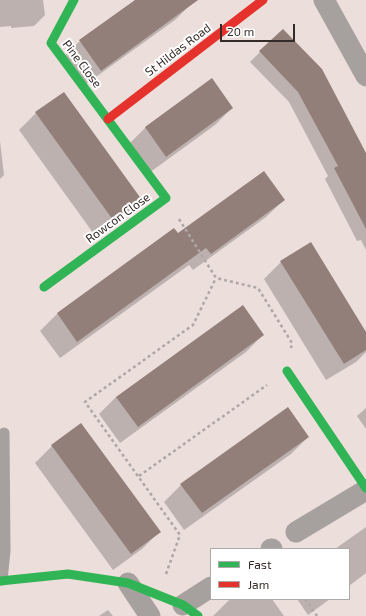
<!DOCTYPE html>
<style>
body{margin:0}
#map{position:relative;width:366px;height:616px;overflow:hidden;background:#ecdeda;font-family:"Exo 2",sans-serif}
canvas{display:block}
.legend{position:absolute;left:210px;top:548px;width:140px;height:52px;box-sizing:border-box;background:#fff;border:1px solid #aeaaa9;margin:0;padding:5px 7px;list-style:none;font-size:12px;color:#352b28}
.legend li{display:flex;align-items:center;gap:8px;height:20px}
.legend b{width:20px;border:1px solid #aeaaa9}
.scale{position:absolute;left:220px;top:24px;width:75px;height:18px;box-sizing:border-box;border:2px solid #352b28;border-top:0;padding-left:5px;font-size:12px;line-height:14px;white-space:nowrap;color:#352b28;-webkit-text-stroke:3px #fff;paint-order:stroke}
</style>
<div id="map">
<canvas width="366" height="616"></canvas>
<ul class="legend">
<li><b style="height:5px;background:#30b455"></b>Fast</li>
<li><b style="height:5px;background:#e5322d"></b>Jam</li>
</ul>
<div class="scale">20 m</div>
</div>
<script>
const context = document.querySelector('canvas').getContext('2d');
context.lineJoin = 'round';
function paint(path, color) { context.fillStyle = color; context.fill(path, 'evenodd'); }
const toPath = rows => new Path2D(rows.map(r => 'M' + r).join(''));
function trace(path, color, width, dash) { context.strokeStyle = color; context.lineWidth = width; context.lineCap = dash ? 'butt' : 'round'; context.setLineDash(dash || []); context.stroke(path); }
function write(font, color, halo, rows, align = 'center') {
  context.font = font + ' "Exo 2",sans-serif'; context.lineWidth = 4; context.setLineDash([]); context.textBaseline = 'middle'; context.strokeStyle = halo; context.fillStyle = color; for (const [text, x, y, turn = 0] of rows) {
    context.save(); context.translate(x, y); context.rotate((+turn || 0) * Math.PI / 180); context.textAlign = isNaN(turn) ? turn : align; if (halo) context.strokeText(text, 0, 0); context.fillText(text, 0, 0); context.restore();
  }
}
paint(toPath([
 [0,0,43,0,45,15,34,26,11,28,11,26,0,27],
 [136,0,198,0,189,6,175,20,86,84,65,55,80,41],
 [260,52,366,155,366,250,361,240,357,241,325,179,328,176,289,102,250,62],
 [211,80,232,108,215,125,149,173,128,145,145,128],
 [36,113,140,200,123,217,96,237,19,130],
 [0,141,4,175,0,179],
 [284,200,266,217,193,270,189,265,60,358,40,331,57,314,174,230,178,235],
 [281,262,366,334,366,352,356,362,326,380,264,279],
 [263,335,246,352,120,443,99,414,116,397],
 [366,408,366,429,357,416],
 [308,437,291,454,184,530,164,502,181,485],
 [52,446,159,532,142,549,113,570,35,463],
 [366,527,366,573,349,586,349,549,335,549],
 [230,599,272,599,284,616,213,616],
 [297,599,330,599,308,615],
 [108,610,113,616,99,616]
]), '#0003');
paint(toPath([
 [135,0,198,0,101,71,79,40],
 [283,29,322,69,366,153,366,229,334,168,338,166,298,92,259,51],
 [212,78,233,108,166,157,145,127],
 [64,92,142,200,113,220,35,112],
 [264,171,285,200,211,254,206,248,77,342,57,313,174,228,178,233],
 [311,242,366,332,366,350,344,364,280,261],
 [243,305,264,335,138,427,116,397],
 [288,407,309,437,202,513,180,484],
 [81,423,161,532,131,554,51,445]
]), '#927f79');
trace(toPath([
 [179,219,216,278,258,288,292,343,291,348],
 [139,476,267,385],
 [166,574,180,535,85,402,193,325,216,278],
 [305,599,317,616]
]), '#aea7a4', 2.5, [3, 3]);
trace(toPath([
 [2,580,5,551,4,433]
]), '#a6a09e', 11);
trace(toPath([
 [324,0,366,76],
 [296,532,366,490],
 [271,549,272,549],
 [128,583,150,616],
 [183,605,211,587]
]), '#a6a09e', 21);
trace(toPath([
 [44,287,166,198,51,43,74,0],
 [287,371,366,488],
 [0,581,68,574,128,583,183,605,198,616]
]), '#30b455', 9);
trace(toPath([
 [108,119,263,0]
]), '#e5322d', 9);
write('12px', '#352b28', '#fff', [
 ["St Hildas Road",178,50,-37],
 ["Pine Close",82,64,53],
 ["Rowcon Close",118,218,-36]
]);
</script>
